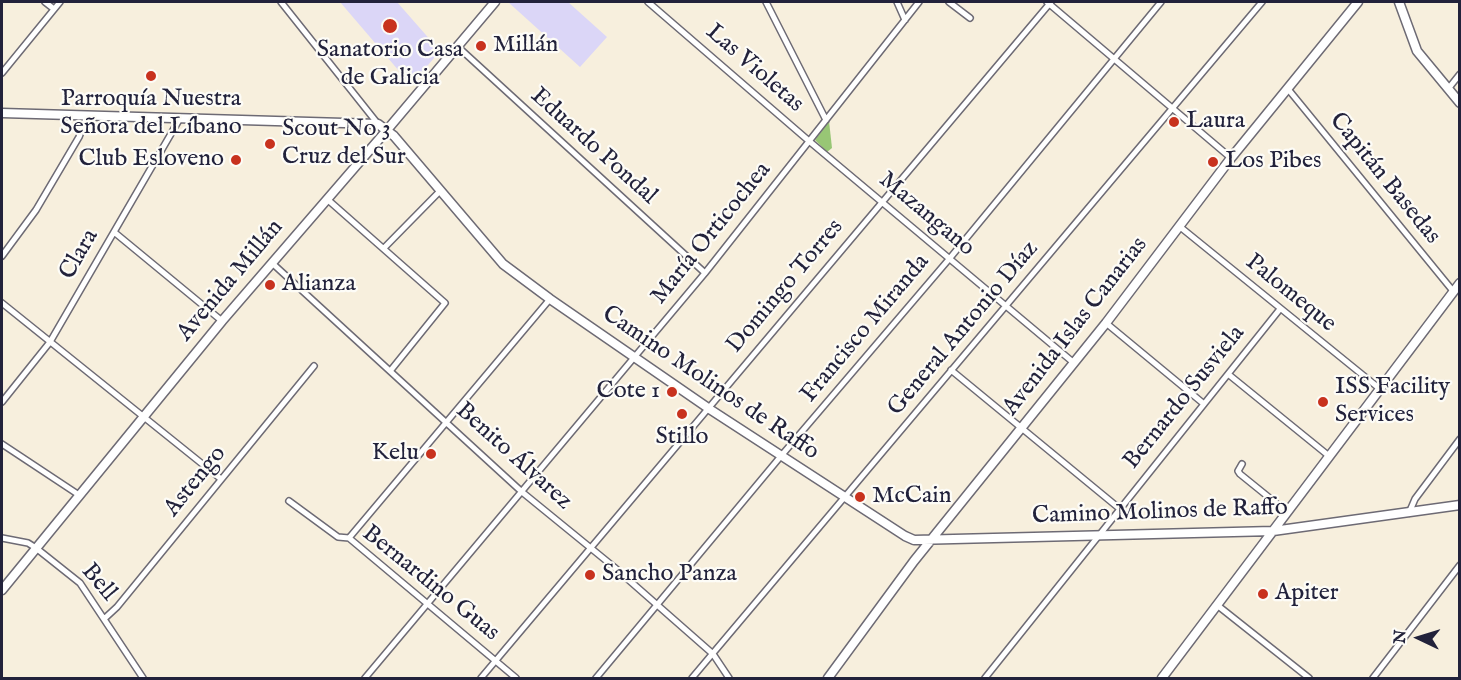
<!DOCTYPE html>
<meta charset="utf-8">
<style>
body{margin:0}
#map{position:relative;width:1461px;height:680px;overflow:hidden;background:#f7efdd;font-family:"IM FELL English",serif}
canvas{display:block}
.frame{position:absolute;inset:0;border:3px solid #22223b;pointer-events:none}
.north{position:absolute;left:1389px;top:608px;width:60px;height:60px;-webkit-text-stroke:4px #fdfcf7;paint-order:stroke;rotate:274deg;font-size:16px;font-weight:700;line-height:24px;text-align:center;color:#22223b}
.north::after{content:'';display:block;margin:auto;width:21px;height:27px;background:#22223b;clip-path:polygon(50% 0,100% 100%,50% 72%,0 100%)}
</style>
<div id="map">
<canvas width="1461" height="680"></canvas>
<div class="frame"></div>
<div class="north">N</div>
</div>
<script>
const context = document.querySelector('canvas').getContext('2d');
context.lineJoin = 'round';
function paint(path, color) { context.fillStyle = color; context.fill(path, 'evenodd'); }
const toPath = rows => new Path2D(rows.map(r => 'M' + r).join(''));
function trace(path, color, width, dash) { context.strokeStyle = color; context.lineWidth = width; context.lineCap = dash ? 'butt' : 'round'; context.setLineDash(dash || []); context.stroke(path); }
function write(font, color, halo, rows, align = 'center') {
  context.font = font + ' "IM FELL English",serif'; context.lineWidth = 4.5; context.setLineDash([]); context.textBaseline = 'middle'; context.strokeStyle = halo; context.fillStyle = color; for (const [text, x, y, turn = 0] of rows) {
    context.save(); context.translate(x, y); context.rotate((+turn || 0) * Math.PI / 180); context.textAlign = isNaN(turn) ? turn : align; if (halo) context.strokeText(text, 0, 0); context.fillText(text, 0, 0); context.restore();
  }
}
paint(toPath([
 [340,2,397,2,440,51,411,85],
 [508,2,568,2,607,37,580,67]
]), '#dbd6f7');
paint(toPath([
 [829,121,832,148,827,152,815,140]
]), '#98c675');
const street = toPath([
 [45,2,54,9],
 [281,2,378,124],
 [648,2,809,141,1074,363],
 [766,2,826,120],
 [897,2,905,20],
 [949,2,970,18],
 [1047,2,1231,158],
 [457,46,705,273],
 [2,73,60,2],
 [1288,89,1453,291],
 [1448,89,1460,74],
 [327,199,445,303,391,370],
 [1179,226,1380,389],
 [114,232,222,321],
 [384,248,440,191],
 [2,256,36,210,79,137,87,116],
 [272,263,522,492,614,567,713,654,729,678],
 [2,303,221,479],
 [1106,323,1204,404],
 [951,370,1120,509],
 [1228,374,1329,456],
 [2,402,50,342,179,120],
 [2,444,79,495],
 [1242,464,1238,471,1240,474,1287,512],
 [289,501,338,537,349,538,516,678],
 [1409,513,1415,499,1460,439],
 [2,538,28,543,36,548,80,583,143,678],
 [349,538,550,299],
 [1217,605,1309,678],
 [104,619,117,607,314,366],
 [365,678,705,273,919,2],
 [481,678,1051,2],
 [596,678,781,456,950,258,1161,2],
 [692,678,1262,2],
 [985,678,1280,309],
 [1373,678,1460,565]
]);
const secondary = toPath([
 [1399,2,1417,51,1460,103],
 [2,113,378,124,394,136,503,264,550,299,711,410,905,536,914,540,1273,531,1460,505],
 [2,590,222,321,387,130,495,2],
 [828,678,914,561,1106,323,1231,158,1358,2],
 [1162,678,1460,283]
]);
trace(street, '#6d6a74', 8);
trace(secondary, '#6d6a74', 11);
trace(street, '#fff', 5);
trace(secondary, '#fff', 8);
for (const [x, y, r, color] of [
 [390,26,8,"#c8321e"],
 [481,46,6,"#c8321e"],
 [151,76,6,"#c8321e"],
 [1174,122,6,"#c8321e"],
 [270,144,6,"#c8321e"],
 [236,160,6,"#c8321e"],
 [1213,162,6,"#c8321e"],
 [270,285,6,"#c8321e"],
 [672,392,6,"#c8321e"],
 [1323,402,6,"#c8321e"],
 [682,414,6,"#c8321e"],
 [431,454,6,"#c8321e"],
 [860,497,6,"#c8321e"],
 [590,575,6,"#c8321e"],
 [1263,594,6,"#c8321e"]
]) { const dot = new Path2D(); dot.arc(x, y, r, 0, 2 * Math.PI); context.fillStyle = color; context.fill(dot); trace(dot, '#fdfcf7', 2); }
write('24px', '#22223b', '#fdfcf7', [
 ["Millán",493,46],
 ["Sanatorio Casa",390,51,"center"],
 ["de Galicia",390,79,"center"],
 ["Parroquía Nuestra",151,100,"center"],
 ["Señora del Líbano",151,128,"center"],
 ["Laura",1186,122],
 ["Scout No 3",282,130],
 ["Cruz del Sur",282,158],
 ["Club Esloveno",224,160,"right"],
 ["Los Pibes",1225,162],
 ["Alianza",282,285],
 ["ISS Facility",1335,388],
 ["Services",1335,416],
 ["Cote 1",660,392,"right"],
 ["Stillo",682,438,"center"],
 ["Kelu",419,454,"right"],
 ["McCain",872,497],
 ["Sancho Panza",602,575],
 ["Apiter",1275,594]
], 'left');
write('24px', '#22223b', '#fdfcf7', [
 ["Las Violetas",754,69,41],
 ["Eduardo Pondal",593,147,42],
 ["Capitán Basedas",1384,179,51],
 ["Mazangano",926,215,40],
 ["María Orticochea",712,234,-51],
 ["Clara",80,255,-60],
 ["Avenida Millán",231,281,-50],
 ["Domingo Torres",786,287,-50],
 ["Palomeque",1290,294,39],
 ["Avenida Islas Canarias",1076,327,-52],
 ["Francisco Miranda",866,329,-50],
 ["General Antonio Díaz",964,329,-50],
 ["Camino Molinos de Raffo",710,384,34],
 ["Bernardo Susviela",1185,398,-51],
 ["Benito Álvarez",513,457,42],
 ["Astengo",196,482,-51],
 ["Camino Molinos de Raffo",1160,513,-2],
 ["Bell",98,583,50],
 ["Bernardino Guas",430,584,39]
]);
</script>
